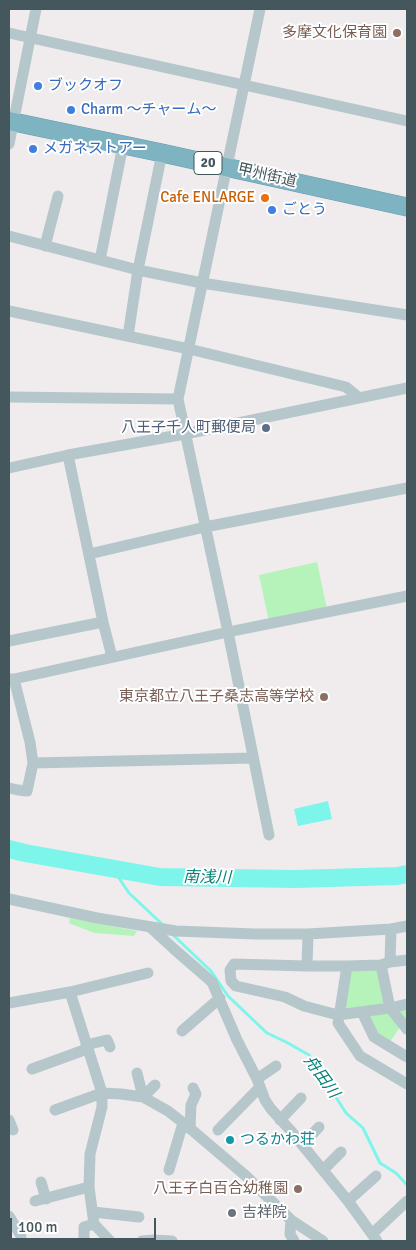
<!DOCTYPE html>
<meta charset="utf-8">
<style>
body{margin:0}
#map{position:relative;width:416px;height:1250px;overflow:hidden;background:#f0eced;font-family:Signika,sans-serif}
canvas{display:block}
.frame{position:absolute;inset:0;border:10px solid #43575c;pointer-events:none}
.scale{position:absolute;left:10px;top:1218px;width:146px;height:22px;box-sizing:border-box;border:2px solid #43575c;border-top:0;padding-left:6px;font-size:15px;line-height:18px;white-space:nowrap;color:#43575c;-webkit-text-stroke:4px #fff;paint-order:stroke}
</style>
<div id="map">
<canvas width="416" height="1250"></canvas>
<div class="frame"></div>
<div class="scale">100 m</div>
</div>
<script>
const context = document.querySelector('canvas').getContext('2d');
context.lineJoin = 'round';
function paint(path, color) { context.fillStyle = color; context.fill(path, 'evenodd'); }
const toPath = rows => new Path2D(rows.map(r => 'M' + r).join(''));
function trace(path, color, width, dash) { context.strokeStyle = color; context.lineWidth = width; context.lineCap = dash ? 'butt' : 'round'; context.setLineDash(dash || []); context.stroke(path); }
function write(font, color, halo, rows, align = 'center') {
  context.font = font + ' Signika,"Noto Sans JP",sans-serif'; context.lineWidth = 4; context.setLineDash([]); context.textBaseline = 'middle'; context.strokeStyle = halo; context.fillStyle = color; for (const [text, x, y, turn = 0] of rows) {
    context.save(); context.translate(x, y); context.rotate((+turn || 0) * Math.PI / 180); context.textAlign = isNaN(turn) ? turn : align; if (halo) context.strokeText(text, 0, 0); context.fillText(text, 0, 0); context.restore();
  }
}
paint(toPath([
 [317,562,327,609,269,622,259,575],
 [70,918,137,931,134,936,94,933,69,923],
 [381,965,390,1008,407,1004,407,1029,402,1024,388,1045,373,1035,362,1012,338,1015,347,966]
]), '#b5f3bb');
paint(toPath([
 [328,801,332,819,298,826,294,809]
]), '#7df5eb');
trace(toPath([
 [113,869,129,893,162,924],
 [172,934,211,971,228,996,267,1033,286,1042,309,1055,346,1113,363,1128,380,1163,396,1173,407,1185]
]), '#7df5eb', 3);
trace(toPath([
 [9,849,25,853,160,877,295,879,397,876,407,874]
]), '#7df5eb', 18);
const highway = toPath([
 [9,121,162,153,407,207]
]);
trace(highway, '#6a9ead', 19);
trace(toPath([
 [260,9,178,399,228,632,269,835],
 [9,33,407,121],
 [9,144,36,9],
 [9,236,138,270,202,283,407,315],
 [45,246,58,196],
 [100,260,123,145],
 [9,311,189,349,346,387,358,397],
 [128,336,138,270,162,153],
 [9,397,178,399],
 [68,455,103,622,112,657],
 [9,468,68,455,185,434,407,388],
 [89,554,205,527,407,488],
 [9,641,103,622],
 [9,679,14,679,228,632,407,596],
 [14,679,30,742,33,763,253,758],
 [9,788,18,790,27,791,33,763],
 [9,899,97,918,176,931,255,934,308,934,391,929,407,926],
 [150,927,174,949,212,982,237,1040,257,1079,265,1100,271,1109,291,1131,348,1201,377,1241],
 [407,960,390,962,381,965,347,966,307,966,234,964,230,970,231,981,236,986,285,997,304,1006,338,1015,390,1008,407,1029],
 [390,962,391,929],
 [381,965,390,1008,407,1004],
 [307,966,308,934],
 [347,966,338,1023,360,1056,407,1084],
 [70,992,148,973],
 [9,1003,70,992,102,1093,102,1107,90,1154,89,1187,94,1224,110,1241],
 [362,1012,374,1037,407,1057],
 [182,1031,220,998],
 [86,1045,107,1040,110,1047],
 [32,1069,87,1049],
 [137,1073,143,1097],
 [257,1079,276,1066],
 [143,1097,155,1085],
 [55,1110,102,1093,121,1094,143,1097,168,1111,186,1125,246,1176,291,1220,323,1241],
 [9,1120,13,1130],
 [280,1120,301,1098],
 [190,1129,191,1105,196,1094,193,1088],
 [218,1130,260,1087],
 [302,1145,319,1127],
 [169,1170,183,1123],
 [323,1170,341,1152],
 [41,1182,46,1199],
 [35,1201,89,1187],
 [348,1201,376,1176],
 [93,1212,139,1217],
 [9,1216,21,1236],
 [291,1220,290,1234,294,1241],
 [372,1234,407,1201],
 [84,1241,84,1227,94,1224],
 [142,1241,153,1240,172,1241]
]), '#b6c7cc', 11);
trace(highway, '#7eb3c2', 18);
for (const [x, y, r, color] of [
 [397,33,5,"#8d6e63"],
 [38,86,5,"#3f7fe0"],
 [71,110,5,"#3f7fe0"],
 [33,149,5,"#3f7fe0"],
 [265,198,5,"#e8710a"],
 [272,210,5,"#3f7fe0"],
 [266,428,5,"#5c6f8a"],
 [324,697,5,"#8d6e63"],
 [230,1140,5,"#0f9aa8"],
 [298,1189,5,"#8d6e63"],
 [232,1213,5,"#6b7280"]
]) { const dot = new Path2D(); dot.arc(x, y, r, 0, 2 * Math.PI); context.fillStyle = color; context.fill(dot); trace(dot, '#fff', 2); }
for (const [x, y, w] of [
 [208,163,28]
]) { const box = new Path2D(); box.roundRect(x - w / 2, y - 11.5, w, 23, 4); context.fillStyle = '#fff'; context.fill(box); trace(box, '#43575c', 1); }
write('bold 14px', '#43575c', null, [
 ["20",208,163]
]);
write('15px', '#785e54', '#fff', [
 ["多摩文化保育園",387,33],
 ["東京都立八王子桑志高等学校",314,697],
 ["八王子白百合幼稚園",288,1189]
], 'right');
write('15px', '#366cbe', '#fff', [
 ["ブックオフ",48,86],
 ["Charm ～チャーム～",81,110],
 ["メガネストアー",43,149],
 ["ごとう",282,210]
], 'left');
write('15px', '#43575c', '#fff', [
 ["甲州街道",267,176,13]
]);
write('15px', '#c56008', '#fff', [
 ["Cafe ENLARGE",255,198]
], 'right');
write('15px', '#4e5e75', '#fff', [
 ["八王子千人町郵便局",256,428]
], 'right');
write('15px', '#0d838f', '#fff', [
 ["つるかわ荘",240,1140]
], 'left');
write('15px', '#5b616d', '#fff', [
 ["吉祥院",242,1213]
], 'left');
write('italic 16px', '#058278', '#fff', [
 ["南浅川",207,878,1],
 ["舟田川",321,1077,54]
]);
</script>
